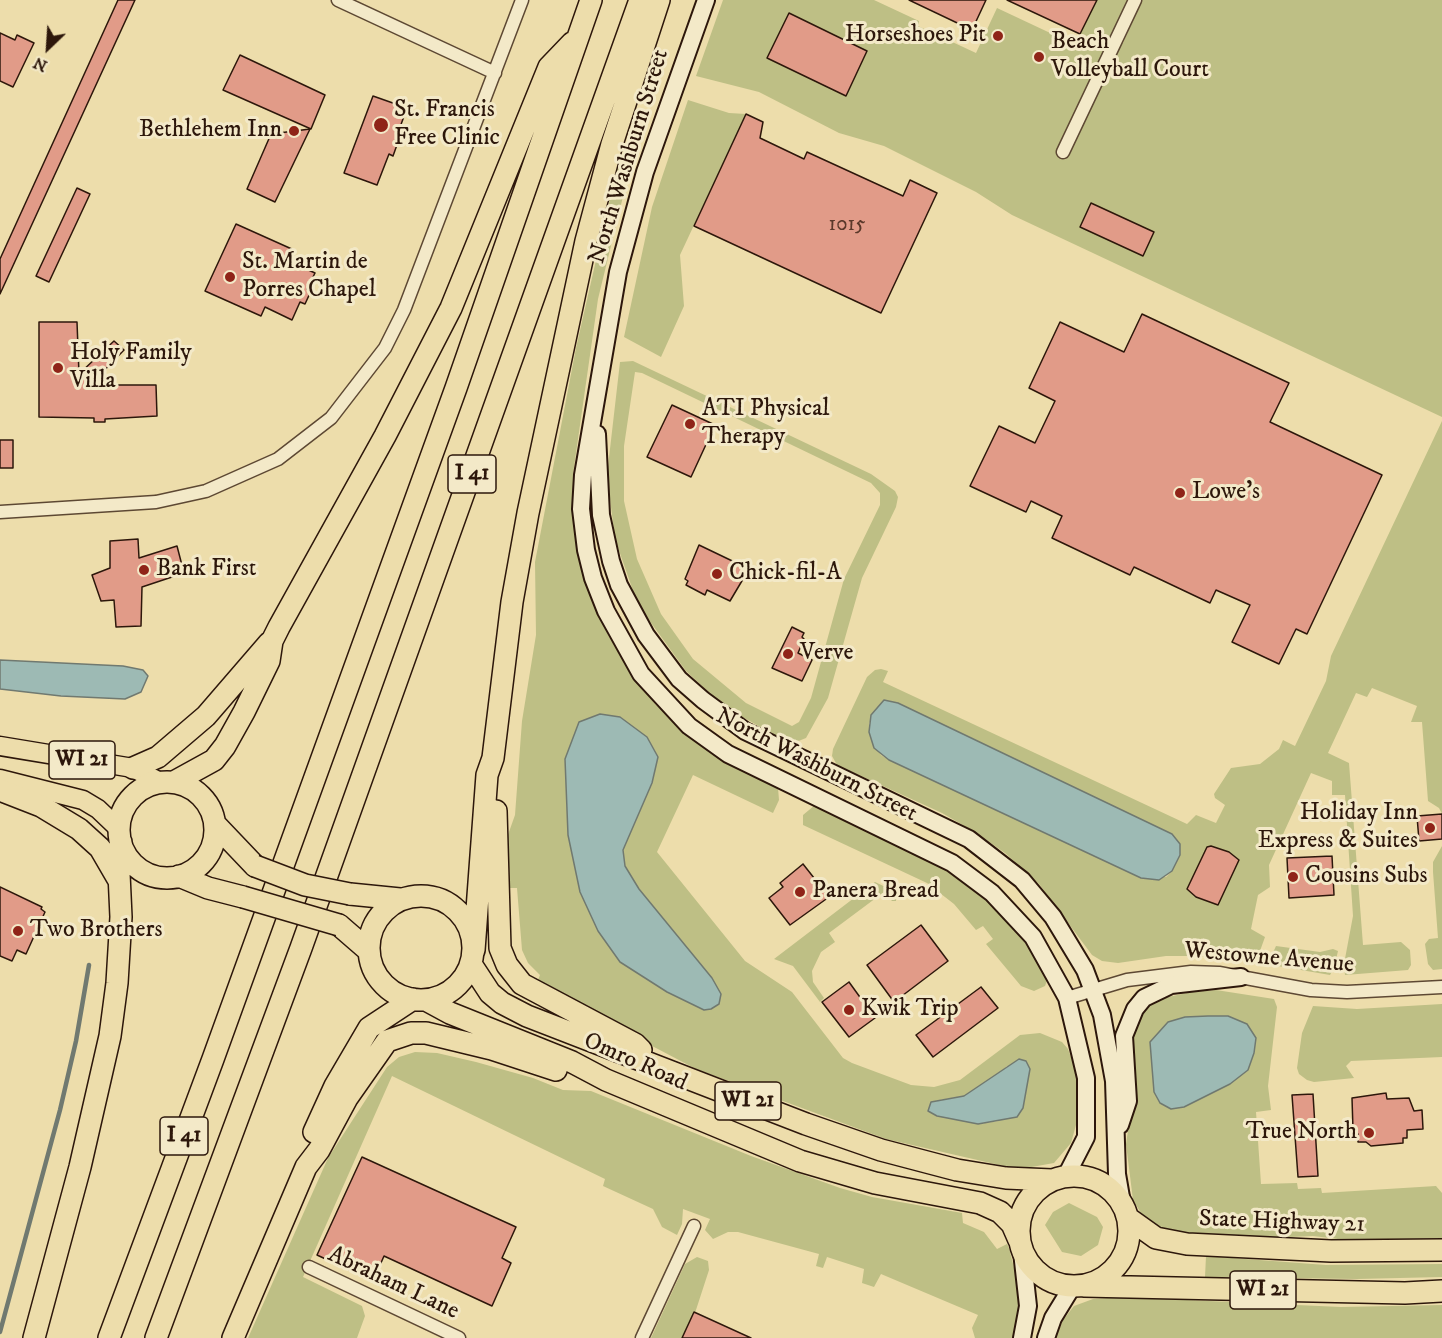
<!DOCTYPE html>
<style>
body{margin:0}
#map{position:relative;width:1442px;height:1338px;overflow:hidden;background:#edddab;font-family:"IM FELL DW Pica",serif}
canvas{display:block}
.north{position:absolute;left:18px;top:18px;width:60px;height:60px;-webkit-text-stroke:4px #f3e9c8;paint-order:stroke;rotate:205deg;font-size:16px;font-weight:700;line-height:24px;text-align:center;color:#2d170b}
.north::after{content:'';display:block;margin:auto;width:21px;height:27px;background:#2d170b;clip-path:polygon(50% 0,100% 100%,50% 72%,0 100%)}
</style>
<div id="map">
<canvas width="1442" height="1338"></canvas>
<div class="north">N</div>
</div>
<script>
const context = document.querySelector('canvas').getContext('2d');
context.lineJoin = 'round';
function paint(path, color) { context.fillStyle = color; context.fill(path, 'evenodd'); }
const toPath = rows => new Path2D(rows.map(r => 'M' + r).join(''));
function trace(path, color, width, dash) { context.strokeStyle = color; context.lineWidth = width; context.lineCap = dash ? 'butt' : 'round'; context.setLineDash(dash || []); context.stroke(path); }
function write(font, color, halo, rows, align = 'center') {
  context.font = font + ' "IM FELL DW Pica",serif'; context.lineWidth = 6; context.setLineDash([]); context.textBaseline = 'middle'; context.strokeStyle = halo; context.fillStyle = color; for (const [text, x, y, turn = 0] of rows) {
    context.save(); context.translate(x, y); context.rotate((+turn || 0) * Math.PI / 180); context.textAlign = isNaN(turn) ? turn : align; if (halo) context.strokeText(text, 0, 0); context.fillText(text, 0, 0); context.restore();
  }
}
paint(toPath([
 [723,0,874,0,919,21,918,26,976,53,997,8,1080,47,1085,37,1080,34,1097,0,1130,0,1112,42,1123,43,1142,0,1442,0,1442,417,1012,215,976,192,884,146,839,133,759,92,696,76],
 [1091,204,1153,232,1143,256,1081,227],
 [688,100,729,113,746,114,680,255,684,306,661,357,624,337,652,207],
 [617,168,629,172,598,299,573,474,574,513,580,557,593,601,608,635,634,678,656,705,704,747,727,763,778,788,779,800,773,813,693,775,657,852,745,961,792,992,843,1058,852,1063,911,1085,934,1087,960,1080,1020,1035,1040,1033,1062,1042,1068,1049,1076,1071,1076,1125,1071,1143,1054,1163,1026,1168,1008,1167,886,1139,696,1069,536,985,540,975,528,963,522,950,517,888,506,888,504,846,515,815,522,721,536,635,535,562,576,348],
 [620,717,646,737,658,757,623,850,625,866,639,889,568,835,565,759],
 [1007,1066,999,1121,978,1124,937,1116,940,1100,964,1096,996,1077],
 [633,361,871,474,895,491,898,497,896,507,862,578,828,698,806,738,791,744,737,714,715,698,686,671,638,605,615,539,607,475,620,362],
 [635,372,642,373,871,483,880,493,880,505,844,579,811,698,799,722,792,726,746,703,693,659,661,614,637,559,624,501,624,446],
 [1442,421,1442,814,1439,808,1428,801,1422,722,1411,722,1417,706,1372,688,1367,697,1356,693,1328,753,1349,763,1363,945,1401,942,1410,950,1411,965,1408,970,1345,975,1344,964,1353,916,1345,795,1332,795,1332,781,1311,773,1269,865,1270,887,1258,895,1251,929,1265,937,1256,962,1196,956,1166,956,1118,963,1102,961,1092,955,1039,884,1005,853,975,832,942,813,837,765,832,756,833,749,867,677,875,670,881,669,888,671,883,682,1187,824,1196,815,1216,823,1225,805,1215,798,1214,794,1231,768,1260,764,1279,749,1283,740,1295,746,1326,681,1331,656],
 [898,703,1172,834,1180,855,1172,871,1166,877,1141,878,889,760,881,755,871,739,869,723],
 [815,805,946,869,990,902,1032,950,1048,978,1045,986,1034,991,1021,986,986,944,993,939,983,926,976,930,954,904,927,883,803,825,803,815],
 [1442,846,1442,969,1433,970,1428,964,1425,944,1429,939,1438,938,1433,872,1433,862],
 [875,882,896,892,896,901,892,901,884,892,829,933,835,942,821,952,812,971,813,982,824,998,820,1002,793,966,774,959],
 [1276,946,1320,952,1333,949,1338,951,1334,968,1330,975,1272,965,1271,957],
 [1216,990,1274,999,1277,1007,1268,1086,1271,1110,1256,1112,1261,1184,1297,1183,1298,1189,1321,1188,1322,1193,1436,1186,1442,1193,1442,1239,1363,1242,1313,1236,1243,1239,1173,1233,1156,1227,1144,1218,1133,1200,1126,1144,1131,1110,1129,1053,1134,1025,1146,1007,1159,999,1191,992],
 [1442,1004,1442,1057,1351,1061,1346,1066,1354,1078,1314,1082,1307,1080,1299,1074,1297,1068,1302,1033,1313,1006,1357,1009],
 [415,1052,437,1053,476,1062,533,1078,563,1090,591,1091,751,1156,840,1188,872,1197,962,1213,963,1223,984,1232,997,1249,1007,1244,1009,1248,1020,1292,1020,1311,1014,1338,975,1338,972,1328,978,1315,881,1274,874,1287,862,1283,864,1269,827,1257,823,1268,816,1266,819,1254,738,1232,728,1232,713,1239,705,1230,710,1219,683,1209,682,1224,677,1235,662,1227,653,1209,603,1186,605,1179,392,1076,303,1277,362,1306,365,1316,357,1338,248,1338,328,1158,387,1067,399,1057],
 [1069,1203,1097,1217,1103,1227,1098,1245,1081,1256,1062,1252,1045,1225,1053,1212],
 [1206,1256,1326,1265,1442,1264,1442,1277,1357,1279,1205,1277],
 [697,1257,708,1261,709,1270,695,1313,682,1338,651,1338,685,1264],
 [1121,1297,1341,1307,1442,1305,1442,1338,1056,1338,1063,1320,1074,1306,1093,1299]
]), '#bebf85');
const water = toPath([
 [0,660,123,666,143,670,148,676,141,692,125,699,61,696,0,689,0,660],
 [884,700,898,703,1172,834,1180,844,1180,855,1172,871,1159,880,1141,878,889,760,874,748,869,732,871,715,884,700],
 [600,714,620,717,647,737,658,757,652,783,623,850,625,866,639,889,712,978,721,994,719,1004,711,1009,704,1010,667,992,620,962,598,931,580,892,568,835,565,759,579,722,600,714],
 [1208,1016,1228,1016,1247,1024,1256,1038,1254,1053,1248,1070,1230,1084,1184,1107,1171,1109,1160,1103,1154,1092,1150,1042,1168,1022,1185,1017,1208,1016],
 [1019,1059,1026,1061,1030,1069,1023,1108,1017,1117,978,1124,937,1116,928,1111,931,1102,964,1096,1019,1059]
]);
paint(water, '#9dbab4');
trace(water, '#707970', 1.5);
trace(toPath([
 [0,1332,60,1110,76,1041,89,965]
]), '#707970', 4.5);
const building = toPath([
 [118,0,135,0,0,294,0,259,118,0],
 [909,0,986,0,972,30,909,0],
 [1007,0,1097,0,1080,34,1007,0],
 [789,13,867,51,846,96,767,58,789,13],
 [0,33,15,40,17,35,34,43,13,87,0,81,0,33],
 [240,55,325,95,311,129,223,90,240,55],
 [373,96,407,108,395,141,398,142,393,156,389,154,377,185,344,173,373,96],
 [746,114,763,122,760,138,804,159,807,152,903,196,910,180,937,193,881,313,694,226,746,114],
 [310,129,275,202,247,189,271,134,310,129],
 [77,188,90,194,49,282,36,276,77,188],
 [1091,203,1154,232,1143,256,1080,227,1091,203],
 [236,224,294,250,289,261,315,273,307,289,311,291,305,304,300,302,292,320,265,307,261,316,205,291,236,224],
 [1142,314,1289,383,1270,422,1382,475,1307,634,1296,629,1279,664,1232,642,1250,605,1216,590,1210,603,1134,567,1130,575,1052,538,1062,516,1031,501,1026,512,970,486,999,426,1035,443,1055,401,1029,388,1060,322,1124,352,1142,314],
 [39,322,77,322,79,374,114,341,124,350,90,385,156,385,157,416,105,419,105,422,94,422,94,418,39,417,39,322],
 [672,405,715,425,691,477,647,457,672,405],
 [0,440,13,440,13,468,0,468,0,440],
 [138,539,139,558,177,546,184,573,142,587,141,626,116,627,114,600,101,601,92,575,110,568,110,541,138,539],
 [699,545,749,569,730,601,707,590,705,595,686,585,688,581,685,579,699,545],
 [792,627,804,633,802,637,804,639,798,653,812,660,802,681,772,668,792,627],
 [1442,814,1442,839,1419,841,1417,816,1442,814],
 [1211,846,1229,852,1239,860,1218,905,1196,897,1187,889,1207,847,1211,846],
 [1332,856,1334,895,1289,898,1287,858,1332,856],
 [803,864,829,897,790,925,769,898,783,887,780,883,803,864],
 [0,887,42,907,41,909,45,912,26,954,17,950,12,961,0,956,0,887],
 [921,925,948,961,894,1002,867,965,921,925],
 [849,982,875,1018,849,1037,822,1002,849,982],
 [981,987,998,1008,933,1057,916,1035,981,987],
 [1386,1093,1387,1099,1409,1098,1414,1111,1422,1110,1423,1129,1407,1130,1407,1138,1403,1138,1403,1143,1371,1146,1366,1142,1358,1142,1358,1134,1353,1130,1352,1098,1386,1093],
 [1313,1094,1318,1176,1298,1177,1292,1095,1313,1094],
 [362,1157,516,1227,502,1258,511,1263,492,1306,384,1256,373,1281,317,1255,362,1157],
 [694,1312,751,1338,682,1338,694,1312]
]);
paint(building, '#e19b88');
trace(building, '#2d170b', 1.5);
const street = toPath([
 [338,0,495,73],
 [1063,152,1135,0],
 [0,512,156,502,206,491,278,459,331,418,385,348,404,310,522,0],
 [1067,998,1127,980,1191,972,1219,973,1311,990,1347,992,1442,987],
 [309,1267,459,1338],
 [642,1338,694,1226]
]);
const secondary = toPath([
 [706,0,645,172,618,272,583,475,581,509,586,550,593,578,606,611,641,674,689,726,728,754,952,863,992,893,1033,937,1067,998,1086,1078,1086,1137,1066,1176],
 [597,434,601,515,611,561,619,585,646,635,679,679,703,700,745,731,969,839,1022,880,1053,917,1085,970,1102,1015,1114,1081,1117,1174,1122,1203],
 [1120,1125,1128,1101,1124,1036,1135,1009,1144,998,1171,985,1241,977],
 [1022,1338,1028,1306,1022,1252],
 [1046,1338,1053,1318,1072,1287]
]);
const primary = toPath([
 [0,746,133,768,160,782],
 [0,779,83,800,98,809,119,829]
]);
const highway = toPath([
 [133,768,158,757,206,716,269,643],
 [174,782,214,760,225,746,244,712,269,661,272,641,279,627,385,436,451,308,549,67,572,43],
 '119 830a48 48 0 1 1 96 0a48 48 0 1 1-96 0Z',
 [0,790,41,806,79,829,100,848,118,879],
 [496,811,500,948,507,965,522,984,635,1044,641,1050],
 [215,824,255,866],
 [179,876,208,888,243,897],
 [350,894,400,899],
 '369 948a52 52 0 1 1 104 0a52 52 0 1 1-104 0Z',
 [339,925,369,951],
 [474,950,487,775,493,758,512,602,528,513,586,241,612,144,659,0],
 [471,964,490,993,502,1003,527,1016,806,1124,881,1150,957,1170,1006,1178,1052,1180],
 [426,1000,450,1013,572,1062,606,1080,800,1161,875,1183,980,1203,1000,1212,1012,1224,1019,1240],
 [314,1132,335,1086,369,1028,413,999],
 '1019 1231a55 55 0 1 1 110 0a55 55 0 1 1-110 0Z',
 [1128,1218,1156,1238,1187,1244,1331,1251,1442,1250],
 [1084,1286,1405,1293,1442,1291],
 [34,1338,80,1167,110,1036,117,983,121,917,118,852,121,842],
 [109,1338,213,1059,456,388,591,0],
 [156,1338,301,948,640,0],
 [233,1338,306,1167,319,1150,347,1098,387,1041,411,1033,426,1033,492,1049,556,1070]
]);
trace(street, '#5d4833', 15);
trace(secondary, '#2d170b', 20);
trace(primary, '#2d170b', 21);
trace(highway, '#2d170b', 24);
trace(street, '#f3e9c8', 12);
trace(secondary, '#f3e9c8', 16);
trace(primary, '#edddab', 18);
trace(highway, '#edddab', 21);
const highwayBridge = toPath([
 [255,866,305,885,350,894],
 [243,897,339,925]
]);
trace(highwayBridge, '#2d170b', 24, []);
trace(highwayBridge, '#edddab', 21);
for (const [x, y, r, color] of [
 [998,36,6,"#8f2418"],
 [1039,57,6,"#8f2418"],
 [381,125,8,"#8f2418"],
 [294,131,6,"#8f2418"],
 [230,277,6,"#8f2418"],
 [58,368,6,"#8f2418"],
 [690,424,6,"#8f2418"],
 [1180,493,6,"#8f2418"],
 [144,570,6,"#8f2418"],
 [717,574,6,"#8f2418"],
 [788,654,6,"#8f2418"],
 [1430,828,6,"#8f2418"],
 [1293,877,6,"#8f2418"],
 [800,892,6,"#8f2418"],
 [18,931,6,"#8f2418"],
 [849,1010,6,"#8f2418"],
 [1369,1133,6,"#8f2418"]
]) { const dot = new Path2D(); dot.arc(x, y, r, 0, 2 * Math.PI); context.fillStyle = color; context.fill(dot); trace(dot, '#f3e9c8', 2); }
write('21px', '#5a382a', null, [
 ["1015",847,226]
]);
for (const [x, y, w] of [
 [472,474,48],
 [82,760,66],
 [748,1101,66],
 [184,1136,48],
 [1263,1290,66]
]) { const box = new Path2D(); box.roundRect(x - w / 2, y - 19, w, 38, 4.5); context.fillStyle = '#f3e9c8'; context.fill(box); trace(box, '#2d170b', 1.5); }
write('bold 22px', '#2d170b', null, [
 ["I 41",472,474],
 ["WI 21",82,760],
 ["WI 21",748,1101],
 ["I 41",184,1136],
 ["WI 21",1263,1290]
]);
write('24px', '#2d170b', '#f3e9c8', [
 ["Horseshoes Pit",986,36,"right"],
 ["Beach",1051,43],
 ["Volleyball Court",1051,71],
 ["St. Francis",394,111],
 ["Free Clinic",394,139],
 ["Bethlehem Inn",282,131,"right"],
 ["St. Martin de",242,263],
 ["Porres Chapel",242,291],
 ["Holy Family",70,354],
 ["Villa",70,382],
 ["ATI Physical",702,410],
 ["Therapy",702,438],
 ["Lowe's",1192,493],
 ["Bank First",156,570],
 ["Chick-fil-A",729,574],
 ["Verve",800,654],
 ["Holiday Inn",1418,814,"right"],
 ["Express & Suites",1418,842,"right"],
 ["Cousins Subs",1305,877],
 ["Panera Bread",812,892],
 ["Two Brothers",30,931],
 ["Kwik Trip",861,1010],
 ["True North",1357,1133,"right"]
], 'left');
write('24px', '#2d170b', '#f3e9c8', [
 ["North Washburn Street",630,157,-73],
 ["North Washburn Street",816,766,27],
 ["Westowne Avenue",1269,959,5],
 ["Omro Road",635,1063,24],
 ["State Highway 21",1282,1223,2],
 ["Abraham Lane",393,1284,25]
]);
</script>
